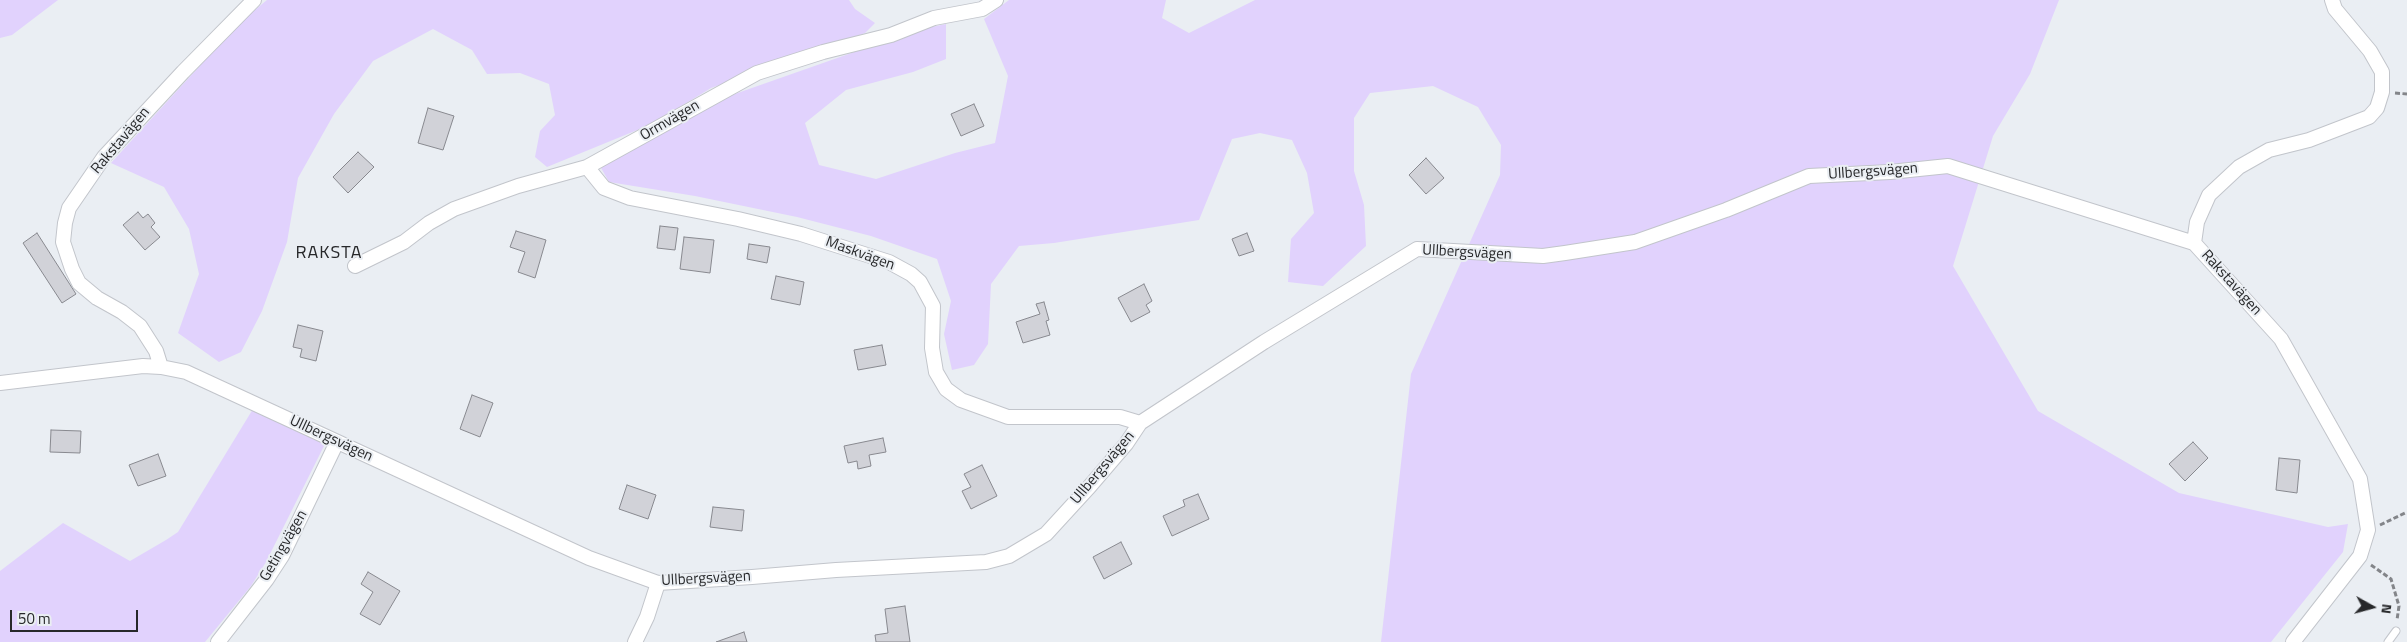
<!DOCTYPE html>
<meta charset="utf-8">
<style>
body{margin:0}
#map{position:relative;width:2407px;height:642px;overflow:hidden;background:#eaeef3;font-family:"Titillium Web",sans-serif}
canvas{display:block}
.north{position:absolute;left:2347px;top:582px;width:50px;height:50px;-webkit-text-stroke:4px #eaeef3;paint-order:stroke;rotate:97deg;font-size:14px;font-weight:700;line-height:20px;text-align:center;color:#27282a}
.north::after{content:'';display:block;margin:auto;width:18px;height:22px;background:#27282a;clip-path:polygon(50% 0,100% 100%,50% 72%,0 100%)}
.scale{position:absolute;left:10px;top:610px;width:128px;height:22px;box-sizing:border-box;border:2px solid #27282a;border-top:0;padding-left:6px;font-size:15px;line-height:18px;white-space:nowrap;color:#27282a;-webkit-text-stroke:4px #eaeef3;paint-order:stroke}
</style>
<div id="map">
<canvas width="2407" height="642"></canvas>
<div class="north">N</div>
<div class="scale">50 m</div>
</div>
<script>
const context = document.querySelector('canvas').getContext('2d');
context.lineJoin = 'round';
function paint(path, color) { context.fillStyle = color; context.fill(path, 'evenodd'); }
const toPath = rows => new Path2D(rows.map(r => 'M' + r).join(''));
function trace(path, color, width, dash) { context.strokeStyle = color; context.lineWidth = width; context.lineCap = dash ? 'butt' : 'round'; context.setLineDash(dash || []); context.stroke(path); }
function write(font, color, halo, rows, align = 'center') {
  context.font = font + ' "Titillium Web",sans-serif'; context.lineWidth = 4; context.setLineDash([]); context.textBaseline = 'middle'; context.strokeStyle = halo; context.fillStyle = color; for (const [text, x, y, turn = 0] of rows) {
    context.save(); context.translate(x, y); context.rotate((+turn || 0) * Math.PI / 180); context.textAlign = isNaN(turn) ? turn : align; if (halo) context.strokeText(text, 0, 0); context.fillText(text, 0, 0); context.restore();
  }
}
paint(toPath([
 [0,0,58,0,12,35,0,38],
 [267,0,849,0,855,9,875,23,865,33,711,88,652,124,547,167,535,157,540,131,555,115,549,84,520,73,487,74,472,50,433,29,373,61,334,114,298,178,287,242,262,311,241,352,219,362,178,333,199,274,189,229,164,187,111,163,238,24],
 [1009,0,1166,0,1162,18,1189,33,1255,0,2059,0,2030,74,1993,136,1953,266,2038,411,2179,493,2328,527,2348,524,2343,552,2271,642,1381,642,1411,374,1500,175,1501,145,1478,107,1433,86,1370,93,1354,118,1354,171,1364,205,1366,246,1323,286,1288,282,1291,239,1314,213,1307,173,1292,140,1260,133,1232,139,1199,220,1054,243,1019,246,991,284,988,344,974,365,952,370,944,334,951,301,937,259,871,236,797,217,695,196,609,182,600,166,712,102,917,30,946,24,946,59,913,72,846,90,805,123,819,165,876,179,955,153,995,143,1008,76,984,19],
 [256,404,326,442,266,562,251,586,205,642,0,642,0,571,63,523,130,561,166,540,178,532]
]), '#e1d2fd');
const building = toPath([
 [974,104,984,126,961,136,951,114,974,104],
 [428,108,454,116,443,150,418,143,428,108],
 [358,152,374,167,348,193,333,177,358,152],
 [1426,158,1444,178,1426,194,1409,175,1426,158],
 [138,212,143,218,148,214,155,223,151,227,160,237,145,250,123,225,138,212],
 [660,226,678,228,675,250,657,248,660,226],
 [516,231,546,240,535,278,518,272,525,252,510,247,516,231],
 [37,233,76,294,62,303,23,243,37,233],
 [1247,233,1254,251,1239,256,1232,239,1247,233],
 [684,237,714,240,710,273,680,269,684,237],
 [749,244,770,247,767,263,747,259,749,244],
 [776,276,804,282,800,305,771,299,776,276],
 [1144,284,1152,301,1146,305,1150,312,1131,322,1118,298,1144,284],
 [1044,302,1049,320,1046,321,1050,335,1023,343,1016,322,1040,314,1036,304,1044,302],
 [298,325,323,331,316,361,300,357,302,349,293,347,298,325],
 [882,345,886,365,858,370,854,350,882,345],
 [472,395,493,403,480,437,460,429,472,395],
 [51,430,81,431,80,453,50,452,51,430],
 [883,438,886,452,869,455,871,466,858,469,857,461,848,463,844,446,883,438],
 [2193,442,2208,458,2185,481,2169,464,2193,442],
 [158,454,166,476,138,486,129,465,158,454],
 [2279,458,2300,460,2297,493,2276,490,2279,458],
 [982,465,997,496,971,509,962,491,971,487,964,474,982,465],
 [627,485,656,495,648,519,619,509,627,485],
 [1198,494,1209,519,1172,536,1163,516,1185,506,1183,500,1198,494],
 [713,507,744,510,742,531,710,527,713,507],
 [1121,542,1132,564,1104,579,1093,557,1121,542],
 [368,572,400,591,380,625,360,614,373,592,361,584,368,572],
 [905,606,910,642,876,642,875,635,888,633,885,609,905,606],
 [744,632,747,642,716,642,744,632]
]);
paint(building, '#d1d2d8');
trace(building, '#88898f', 1);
const service = toPath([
 [2388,642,2396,631]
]);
const minor = toPath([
 [587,167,604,188,630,198,738,219,801,234,889,262,911,274,920,282,933,306,932,348,936,372,946,389,961,400,1008,417,1120,417,1140,423],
 [2194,243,2281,339,2360,479,2368,530,2360,556,2293,642],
 [2194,243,2197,222,2209,195,2239,167,2269,150,2309,140,2369,117,2377,108,2382,92,2382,72,2370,51,2335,9,2332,0],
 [355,266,404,242,429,223,454,209,518,186,587,167,757,73,823,52,891,35,934,18,982,9,996,0],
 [161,367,156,351,140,326,122,312,97,298,79,283,72,269,63,242,65,223,69,208,104,157,183,72,254,0],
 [0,383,143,366,161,367,186,372,589,558,658,583,752,577,836,570,986,562,1009,556,1046,534,1090,486,1126,444,1140,423,1264,342,1417,249,1543,256,1565,253,1635,242,1726,210,1809,176,1890,172,1948,166,2194,243],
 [218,642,267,579,282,556,337,442],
 [635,642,647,617,658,583]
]);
trace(service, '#c2c5cb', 9);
trace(minor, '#c2c5cb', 16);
trace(toPath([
 [2395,93,2407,94],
 [2380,525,2407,512],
 [2371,565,2391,579,2399,606,2397,620]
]), '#838589', 3, [5, 2.5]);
trace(service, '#fff', 7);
trace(minor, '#fff', 14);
write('15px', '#27282a', '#eaeef3', [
 ["Ormvägen",670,121,-30],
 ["Rakstavägen",121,141,-50],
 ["Ullbergsvägen",1873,172,-4],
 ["Ullbergsvägen",1467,253,3],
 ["Maskvägen",860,254,20],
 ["Rakstavägen",2231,283,48],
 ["Ullbergsvägen",331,439,25],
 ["Ullbergsvägen",1103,468,-50],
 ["Getingvägen",284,546,-60],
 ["Ullbergsvägen",706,579,-3]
]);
context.letterSpacing = '1px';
write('18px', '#27282a', '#eaeef3', [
 ["RAKSTA",329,254]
]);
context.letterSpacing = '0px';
</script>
